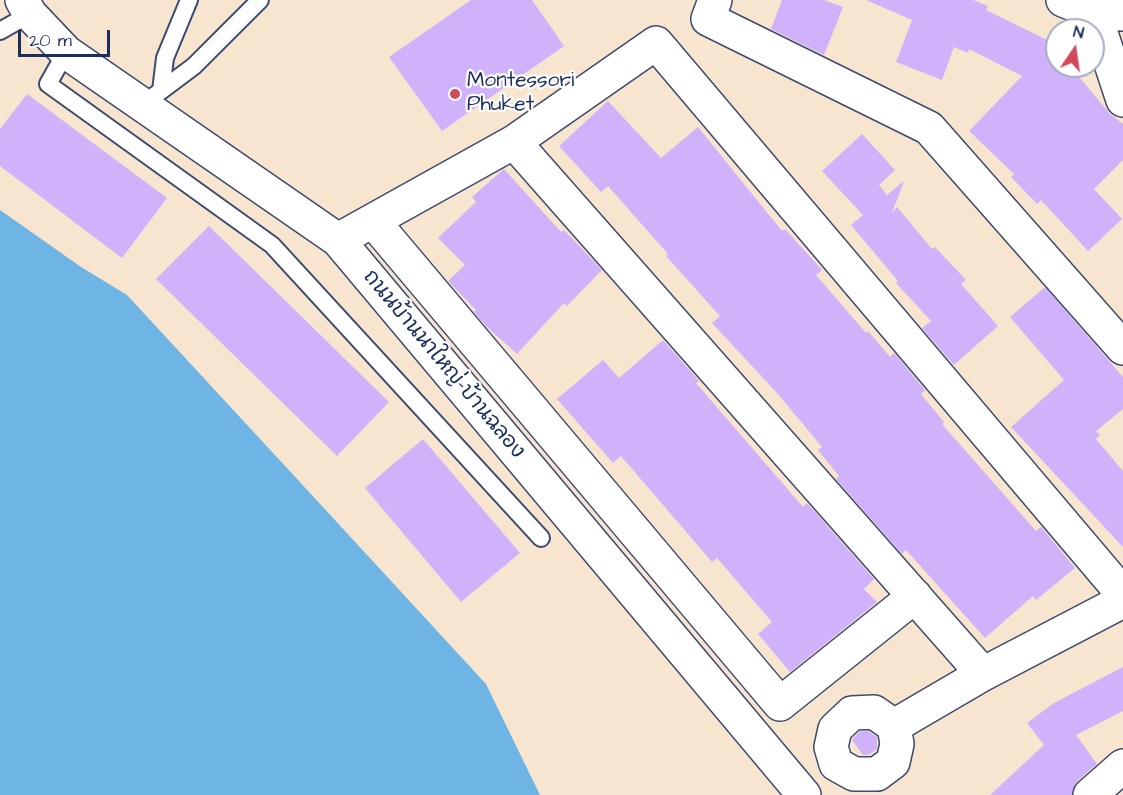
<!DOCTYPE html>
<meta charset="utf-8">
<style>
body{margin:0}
#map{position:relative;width:1123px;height:795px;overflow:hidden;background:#f7e5cf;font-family:"Architects Daughter",sans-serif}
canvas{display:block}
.north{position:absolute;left:1045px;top:18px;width:60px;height:60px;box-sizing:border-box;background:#fff;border:2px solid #a4acbf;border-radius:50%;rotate:13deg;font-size:16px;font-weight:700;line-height:24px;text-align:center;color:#1b2f5e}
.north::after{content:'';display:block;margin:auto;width:21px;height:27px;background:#d1495b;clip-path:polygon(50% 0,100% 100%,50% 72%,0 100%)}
.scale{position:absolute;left:18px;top:30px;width:92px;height:27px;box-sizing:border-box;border:3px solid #1b2f5e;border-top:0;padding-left:8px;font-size:18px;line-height:21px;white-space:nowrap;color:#1b2f5e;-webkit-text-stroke:4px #fff;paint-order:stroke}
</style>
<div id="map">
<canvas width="1123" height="795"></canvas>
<div class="north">N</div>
<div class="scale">20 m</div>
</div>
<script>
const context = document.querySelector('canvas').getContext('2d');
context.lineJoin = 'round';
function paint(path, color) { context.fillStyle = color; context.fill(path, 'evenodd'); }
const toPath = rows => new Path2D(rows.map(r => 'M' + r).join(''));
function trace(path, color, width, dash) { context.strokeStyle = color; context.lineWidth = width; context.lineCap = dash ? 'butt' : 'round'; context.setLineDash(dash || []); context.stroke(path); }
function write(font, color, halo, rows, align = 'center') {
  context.font = font + ' "Architects Daughter","Playpen Sans Thai",sans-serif'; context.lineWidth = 4.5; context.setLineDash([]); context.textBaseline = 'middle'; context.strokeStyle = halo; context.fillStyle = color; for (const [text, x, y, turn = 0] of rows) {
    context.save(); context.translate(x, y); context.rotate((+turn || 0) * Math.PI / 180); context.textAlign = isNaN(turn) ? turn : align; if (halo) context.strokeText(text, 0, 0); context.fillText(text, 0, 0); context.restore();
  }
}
paint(toPath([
 [0,210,81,267,127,295,298,480,486,684,540,795,0,795]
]), '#6eb4e5');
paint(toPath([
 [471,0,532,0,564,46,442,131,389,57],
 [782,0,824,0,843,7,824,55,771,29],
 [866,0,973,0,988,6,986,10,1047,40,1057,51,1057,66,1070,66,1110,114,1123,124,1123,160,1094,189,1122,219,1088,251,1041,200,1037,204,1011,177,1014,174,969,131,1022,76,969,49,968,53,954,47,942,80,896,62,912,20],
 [27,94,167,198,122,258,0,166,0,129],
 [608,101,661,158,698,127,782,231,785,229,822,270,816,275,866,333,868,331,890,357,894,353,925,390,921,394,944,422,942,424,1036,531,1041,527,1075,568,1036,600,1033,596,985,638,906,550,902,554,836,479,839,476,818,450,822,447,777,393,712,323,720,316,666,256,668,254,608,186,601,192,559,146],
 [862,134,895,170,879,185,887,195,904,181,892,213,897,207,932,249,935,247,966,280,961,284,998,326,954,365,922,328,931,321,896,283,898,281,851,225,863,215,822,171],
 [504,169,561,232,564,230,602,270,567,306,564,303,517,354,486,326,474,312,476,310,448,281,465,265,438,238,476,202,472,197],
 [209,226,389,402,337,456,156,279],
 [1045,287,1123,377,1123,409,1096,431,1100,435,1096,439,1123,471,1123,547,1011,427,1064,380,1010,317],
 [663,340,699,381,696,383,803,507,807,503,874,579,864,589,877,602,790,672,758,634,772,622,717,558,712,562,621,456,613,463,557,399,603,360,619,378],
 [423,439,520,553,461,602,365,488],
 [1123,667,1123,711,1076,735,1097,764,1077,781,1072,795,990,795,1044,745,1027,723,1054,703],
 [860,731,868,731,877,737,877,749,868,755,863,755,852,740]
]), '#d0b2fa');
const lane = toPath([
 [0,31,30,14],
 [66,52,48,84,272,245,541,538],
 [161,91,165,58,189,0],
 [142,105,194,66,260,0]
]);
const street = toPath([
 [22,0,30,14,66,52,338,240,804,795],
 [715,0,708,19,929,128,1123,348],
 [1063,0,1094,12,1123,14],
 [1094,12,1123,100],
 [514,142,983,674],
 [373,221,780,704,915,596],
 [338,240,514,142,656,43,1123,594],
 [874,712,894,726,897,744,893,762,877,774,854,774,836,764,831,747,835,729,852,713,874,712],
 [894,726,983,674,1123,601],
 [1090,795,1123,766]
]);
trace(lane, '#3c4a6f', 20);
trace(street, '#3c4a6f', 36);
trace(lane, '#fff', 16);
trace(street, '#fff', 33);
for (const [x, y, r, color] of [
 [455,94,6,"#d1495b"]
]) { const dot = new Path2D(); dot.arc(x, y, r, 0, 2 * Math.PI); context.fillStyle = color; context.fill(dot); trace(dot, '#fff', 2); }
write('21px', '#1b2f5e', '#fff', [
 ["Montessori",467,82],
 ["Phuket",467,106]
], 'left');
write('21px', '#1b2f5e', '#fff', [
 ["ถนนบ้านนาใหญ่-บ้านฉลอง",443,365,50]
]);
</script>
